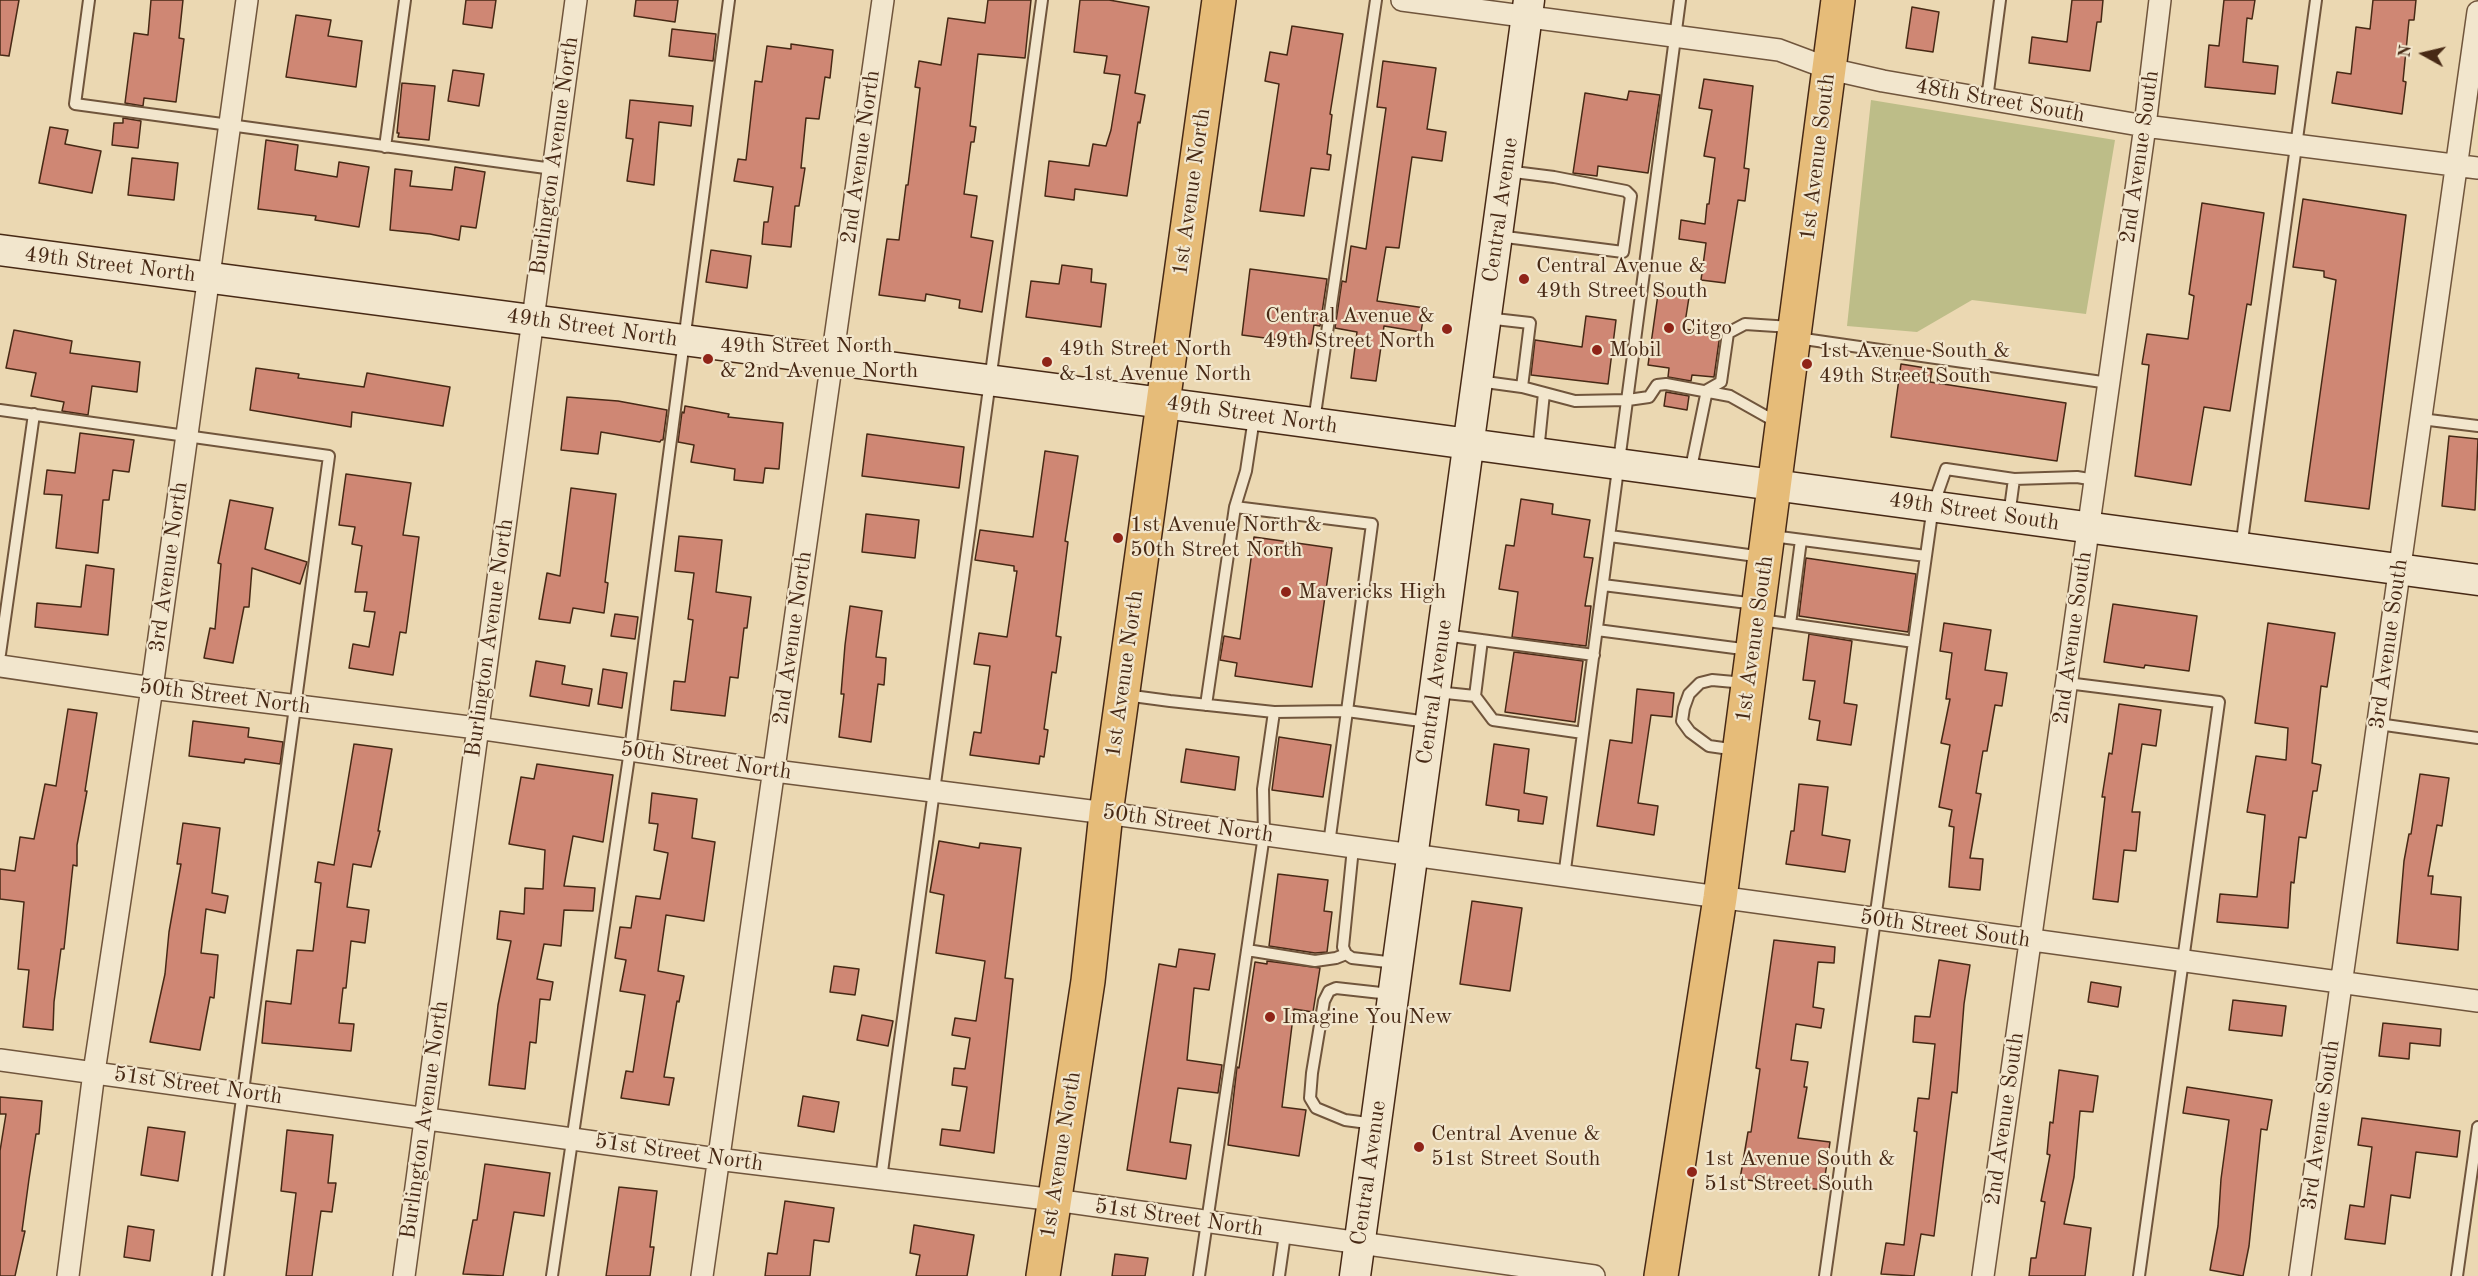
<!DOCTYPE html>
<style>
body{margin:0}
#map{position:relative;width:2478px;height:1276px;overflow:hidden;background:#ebd8b2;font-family:"Old Standard TT",serif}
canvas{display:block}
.north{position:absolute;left:2394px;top:24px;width:60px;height:60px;-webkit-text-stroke:4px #f2e6cd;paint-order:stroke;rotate:278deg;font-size:16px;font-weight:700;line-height:24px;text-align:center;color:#472915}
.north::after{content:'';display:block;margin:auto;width:21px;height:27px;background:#472915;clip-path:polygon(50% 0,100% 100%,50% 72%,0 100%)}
</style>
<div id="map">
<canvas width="2478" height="1276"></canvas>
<div class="north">N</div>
</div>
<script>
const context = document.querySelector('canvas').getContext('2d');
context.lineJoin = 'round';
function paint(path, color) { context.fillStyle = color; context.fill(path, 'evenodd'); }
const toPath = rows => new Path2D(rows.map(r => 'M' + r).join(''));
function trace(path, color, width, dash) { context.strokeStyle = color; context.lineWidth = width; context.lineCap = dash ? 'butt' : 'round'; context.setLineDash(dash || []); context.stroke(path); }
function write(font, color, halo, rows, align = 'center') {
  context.font = font + ' "Old Standard TT",serif'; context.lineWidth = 4.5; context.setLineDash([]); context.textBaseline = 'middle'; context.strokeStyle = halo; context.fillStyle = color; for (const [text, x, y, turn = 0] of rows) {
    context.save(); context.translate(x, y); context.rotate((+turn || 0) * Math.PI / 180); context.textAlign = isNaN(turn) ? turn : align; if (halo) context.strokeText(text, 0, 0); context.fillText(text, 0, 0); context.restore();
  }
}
paint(toPath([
 [1871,100,2115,140,2086,314,1972,300,1917,332,1847,326]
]), '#bdbd88');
const building = toPath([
 [0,0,19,0,9,56,0,55,0,0],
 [151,0,183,0,179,38,184,39,176,102,144,98,143,106,125,103,134,33,148,35,151,0],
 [466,0,496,0,492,28,463,24,466,0],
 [636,0,678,0,675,22,634,16,636,0],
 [988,0,1031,0,1025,58,978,54,970,126,976,127,974,142,971,142,964,194,977,196,971,237,993,241,982,312,959,308,960,300,926,294,925,301,879,295,887,239,899,240,906,185,908,185,920,88,915,87,919,61,941,65,948,18,985,23,988,0],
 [1080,0,1109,0,1149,7,1135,93,1145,95,1140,123,1138,122,1127,196,1075,189,1074,200,1045,196,1049,161,1089,166,1093,144,1106,146,1111,130,1120,75,1104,73,1107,56,1074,52,1080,0],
 [2072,0,2103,0,2101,22,2097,22,2090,71,2029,63,2032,37,2067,42,2072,0],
 [2224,0,2255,0,2252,19,2247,18,2243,62,2278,66,2275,94,2205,87,2209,45,2219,46,2224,0],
 [2373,0,2416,0,2414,20,2409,20,2403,81,2406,82,2402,114,2332,103,2337,72,2351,74,2356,27,2370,29,2373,0],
 [1912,7,1939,12,1933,52,1906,48,1912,7],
 [296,15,331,20,328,36,362,41,356,87,286,77,296,15],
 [1292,26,1343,34,1330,114,1332,115,1327,154,1331,155,1329,170,1311,168,1304,216,1260,211,1279,84,1265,81,1270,52,1287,55,1292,26],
 [672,29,716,34,713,61,669,56,672,29],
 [791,44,833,50,830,78,825,77,819,119,806,118,801,168,805,168,799,206,795,206,791,247,762,244,764,222,768,222,773,187,734,181,738,159,746,160,755,81,762,82,767,46,791,49,791,44],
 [1383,61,1436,68,1427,129,1446,132,1442,161,1412,157,1399,248,1386,247,1377,301,1425,308,1421,332,1384,326,1376,381,1351,378,1357,332,1335,328,1342,281,1346,282,1351,246,1366,249,1386,108,1377,107,1383,61],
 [453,70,484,74,479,106,448,101,453,70],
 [1704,79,1753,86,1744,168,1749,169,1745,201,1738,200,1725,283,1701,280,1706,243,1679,239,1681,220,1705,224,1707,204,1709,204,1715,158,1704,156,1712,110,1699,108,1704,79],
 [402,83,435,86,429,140,398,137,399,133,397,133,402,83],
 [1629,91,1660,95,1648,173,1598,166,1597,176,1573,173,1585,93,1627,100,1629,91],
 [630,100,693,106,691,126,659,122,654,185,627,181,633,139,626,138,630,100],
 [123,118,141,121,138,148,112,145,114,123,123,123,123,118],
 [50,127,68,130,65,144,101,151,92,193,39,183,50,127],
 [266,140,298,145,295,170,337,177,339,162,369,167,359,227,315,220,316,216,258,209,266,140],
 [132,158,178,163,174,200,128,195,132,158],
 [455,167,485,172,476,228,461,226,459,240,430,234,390,230,395,169,412,171,410,186,452,190,455,167],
 [2303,199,2406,215,2369,509,2305,501,2336,280,2324,277,2324,271,2293,267,2303,199],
 [2202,203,2264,213,2251,305,2247,304,2230,411,2204,407,2191,485,2135,476,2149,365,2142,364,2147,334,2188,339,2194,296,2189,294,2202,203],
 [711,250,751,256,747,288,706,282,711,250],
 [1062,265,1092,269,1091,282,1106,284,1101,327,1026,317,1031,281,1059,284,1062,265],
 [1250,269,1327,279,1320,326,1314,325,1311,344,1242,335,1250,269],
 [1659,287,1690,291,1684,329,1720,334,1714,377,1692,375,1691,381,1668,377,1669,368,1648,365,1659,287],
 [1586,316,1616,320,1608,384,1531,375,1535,340,1582,347,1586,316],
 [14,330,72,341,70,353,140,362,137,392,92,386,88,415,62,411,64,402,31,396,36,373,6,368,14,330],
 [1901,364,1932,369,1930,382,2066,403,2057,461,1891,437,1901,364],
 [256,368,299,374,298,378,364,387,367,373,450,387,443,426,352,412,351,427,250,410,256,368],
 [1666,392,1689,396,1687,410,1664,406,1666,392],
 [567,397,618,401,667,410,663,440,661,440,660,442,601,432,598,454,561,450,567,397],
 [685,406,729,414,728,417,783,423,779,469,765,468,763,483,734,480,735,469,691,462,694,445,678,442,682,412,684,413,685,406],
 [80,433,134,440,129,472,113,470,109,500,103,500,98,553,56,548,62,495,44,494,47,470,75,473,80,433],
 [867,434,964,447,959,488,862,476,867,434],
 [2449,436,2478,439,2475,510,2442,506,2449,436],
 [1045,451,1078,456,1065,541,1068,542,1056,636,1061,637,1056,673,1052,672,1044,729,1048,730,1044,757,1040,756,1039,764,970,755,974,732,981,733,990,666,974,664,979,633,1007,637,1017,571,1014,571,1014,566,975,560,980,530,1033,537,1045,451],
 [346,474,411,483,403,535,419,537,406,633,400,632,393,675,349,668,353,644,369,647,375,612,364,611,367,592,355,592,362,546,352,544,355,527,339,525,346,474],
 [571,488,616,494,605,582,608,583,604,613,573,608,570,623,539,619,547,573,560,576,571,488],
 [1521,499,1553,504,1552,514,1590,520,1584,557,1593,558,1585,606,1591,606,1586,646,1512,637,1518,592,1499,589,1506,545,1514,546,1521,499],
 [230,500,273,508,265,549,307,562,300,584,252,568,249,607,244,607,233,663,204,658,210,628,215,629,221,564,218,563,230,500],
 [866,514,919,520,915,558,862,552,866,514],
 [679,536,722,540,716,592,751,597,747,628,744,628,738,678,730,677,725,716,671,710,674,681,685,682,693,620,688,619,694,573,675,571,679,536],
 [1254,537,1332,548,1312,687,1235,676,1237,663,1220,660,1224,636,1240,639,1254,537],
 [1806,558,1916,574,1908,632,1799,616,1806,558],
 [86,565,114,569,108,635,35,627,37,603,81,607,86,565],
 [2113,604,2197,616,2189,671,2145,665,2144,668,2104,662,2113,604],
 [850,606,882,611,876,657,886,658,884,685,878,684,871,742,839,737,844,694,841,694,845,645,850,606],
 [615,614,638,617,635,639,611,636,615,614],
 [1944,623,1991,630,1985,670,2007,673,2002,706,1995,705,1987,751,1983,751,1976,793,1981,794,1970,858,1983,859,1980,890,1949,887,1954,827,1949,826,1952,810,1939,807,1950,745,1941,743,1950,699,1946,699,1952,653,1940,651,1944,623],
 [2268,623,2335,633,2327,687,2321,686,2312,763,2321,765,2317,791,2313,791,2306,838,2299,837,2294,883,2291,882,2288,928,2217,922,2220,894,2257,897,2265,815,2247,812,2256,756,2286,760,2288,728,2255,723,2268,623],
 [1809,634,1852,641,1844,703,1857,705,1851,745,1817,740,1820,721,1809,719,1815,681,1803,680,1809,634],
 [1514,652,1583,661,1575,722,1505,712,1514,652],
 [536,661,565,666,562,684,592,689,589,706,530,696,536,661],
 [603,669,627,673,622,708,598,704,603,669],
 [1637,689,1674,693,1672,717,1651,715,1638,803,1658,806,1654,835,1597,826,1610,740,1632,743,1637,689],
 [2119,704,2161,710,2156,746,2142,744,2132,812,2140,812,2136,851,2124,850,2118,902,2093,899,2105,797,2102,797,2109,753,2112,754,2119,704],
 [68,709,97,713,85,791,87,791,77,845,77,866,73,865,64,949,61,949,54,1002,53,1030,23,1027,29,970,18,969,24,902,0,899,0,869,15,871,20,837,34,839,45,784,56,786,68,709],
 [193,721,249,728,248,737,283,742,280,764,245,759,244,763,189,756,193,721],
 [1279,737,1331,745,1323,797,1272,790,1279,737],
 [354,744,392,749,378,831,380,831,371,867,353,864,347,907,369,910,365,943,351,941,346,988,343,988,339,1023,354,1024,351,1051,262,1043,266,1001,291,1004,297,950,313,951,321,883,315,882,318,862,334,865,354,744],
 [1494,744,1529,749,1524,793,1547,797,1543,824,1518,821,1519,810,1486,805,1494,744],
 [1186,749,1239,757,1235,790,1181,782,1186,749],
 [537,764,613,775,603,842,573,836,564,886,595,888,593,911,564,910,561,946,544,944,537,979,553,982,550,1000,540,999,536,1043,530,1042,525,1089,489,1085,498,1005,511,941,497,939,500,911,524,914,525,888,543,889,545,850,509,844,521,777,534,779,537,764],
 [2420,774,2449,778,2442,826,2437,825,2428,876,2433,876,2431,894,2461,897,2458,950,2397,943,2404,861,2409,834,2411,834,2420,774],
 [1799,784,1828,787,1822,835,1850,840,1845,872,1786,864,1791,831,1794,831,1799,784],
 [652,793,697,799,692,838,715,842,704,921,666,915,658,971,684,976,679,1002,677,1001,664,1077,674,1078,669,1105,621,1098,626,1071,633,1072,645,995,620,991,626,960,615,958,620,927,631,928,636,896,660,899,668,853,654,850,658,824,649,823,652,793],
 [183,823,220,828,212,893,228,896,225,913,206,909,201,953,218,955,214,998,210,997,200,1050,150,1042,165,974,169,932,181,864,177,864,183,823],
 [939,841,979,848,980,843,1021,848,1005,978,1013,979,994,1153,940,1145,942,1129,960,1131,967,1087,952,1085,954,1068,965,1069,970,1038,952,1035,955,1018,976,1021,985,961,936,953,944,895,930,892,939,841],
 [1278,874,1328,880,1324,911,1332,912,1327,952,1315,953,1269,946,1278,874],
 [1472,901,1522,908,1510,991,1460,984,1472,901],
 [1774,940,1835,947,1834,963,1818,962,1813,1007,1824,1009,1821,1028,1796,1024,1791,1060,1808,1062,1804,1087,1807,1087,1798,1138,1830,1142,1823,1190,1740,1179,1748,1132,1751,1132,1760,1069,1756,1068,1774,940],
 [1179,949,1215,954,1209,990,1194,988,1187,1060,1222,1065,1218,1093,1178,1088,1170,1142,1191,1145,1186,1179,1127,1170,1159,964,1176,967,1179,949],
 [1939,960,1970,965,1964,1004,1957,1093,1952,1092,1934,1236,1921,1234,1914,1276,1881,1274,1886,1243,1904,1245,1917,1132,1914,1131,1918,1098,1929,1099,1935,1044,1913,1042,1915,1016,1930,1017,1939,960],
 [1267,961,1320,968,1313,1012,1294,1009,1282,1107,1306,1110,1299,1156,1228,1145,1237,1067,1239,1068,1255,962,1267,964,1267,961],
 [834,966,859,969,855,995,830,992,834,966],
 [2091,982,2121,987,2118,1007,2088,1002,2091,982],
 [2233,1000,2286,1006,2282,1036,2229,1030,2233,1000],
 [862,1015,893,1021,888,1046,857,1040,862,1015],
 [2383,1023,2441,1029,2440,1046,2410,1043,2409,1059,2379,1056,2383,1023],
 [2059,1070,2098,1076,2093,1112,2080,1111,2074,1177,2064,1224,2091,1228,2085,1276,2029,1276,2031,1258,2036,1258,2045,1202,2041,1201,2050,1155,2047,1154,2050,1122,2053,1123,2059,1070],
 [2187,1087,2272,1100,2267,1130,2261,1129,2249,1246,2243,1276,2210,1270,2218,1226,2221,1179,2229,1120,2183,1113,2187,1087],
 [803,1096,839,1102,834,1132,798,1126,803,1096],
 [0,1097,42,1101,39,1134,36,1134,29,1179,22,1231,25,1231,15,1276,0,1276,0,1151,6,1114,0,1114,0,1097],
 [2362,1118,2460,1131,2457,1157,2416,1152,2410,1198,2391,1195,2385,1244,2345,1239,2350,1205,2364,1207,2372,1147,2358,1145,2362,1118],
 [148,1127,185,1132,178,1181,141,1175,148,1127],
 [287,1130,333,1135,328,1183,336,1183,332,1212,321,1211,312,1276,286,1276,296,1193,281,1191,287,1130],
 [485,1164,550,1173,544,1216,514,1212,503,1276,463,1274,473,1220,477,1220,485,1164],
 [619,1187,657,1191,650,1247,654,1247,650,1276,606,1276,619,1187],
 [785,1201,834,1208,829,1242,814,1240,810,1276,765,1276,768,1253,777,1254,785,1201],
 [914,1225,974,1235,967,1276,916,1276,920,1255,910,1253,914,1225],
 [128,1226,154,1230,150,1261,124,1257,128,1226],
 [1115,1254,1148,1258,1145,1276,1112,1276,1115,1254]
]);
paint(building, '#cf8774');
trace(building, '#472915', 1.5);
const lane = toPath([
 [89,0,75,104,553,169],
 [1987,99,2000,0],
 [385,147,405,0],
 [1498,236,1623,252,1631,196,1626,191,1554,177,1506,171],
 [1486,318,1530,323,1522,387],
 [1797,338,2109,383],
 [1478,381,1522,387,1575,401,1628,400,1649,397,1657,385,1666,384,1730,396,1778,423],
 [0,410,329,456,218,1276],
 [2421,419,2478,426],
 [1314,421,1376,0],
 [1538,452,1544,393],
 [1690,473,1707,390,1721,382,1728,333,1745,324,1791,327],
 [2014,479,2077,477,2095,480],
 [1235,507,1246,471,1254,418],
 [1610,536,1763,557],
 [1772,536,1926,556],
 [2241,548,2316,0],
 [1603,585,1756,604],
 [1761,620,1914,642],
 [1790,624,1801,540],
 [1597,630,1750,650],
 [1444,635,1594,655],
 [0,654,34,414],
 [2067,683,2219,702,2139,1276],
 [1436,692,1475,696,1493,720,1583,733],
 [1125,695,1170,701,1274,712,1347,711,1372,524,1235,507,1206,705],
 [1475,696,1482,640],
 [2378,724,2478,738],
 [1737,750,1709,746,1690,732,1682,721,1684,708,1689,694,1700,683,1712,680,1745,683],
 [1329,844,1347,711,1428,722],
 [1353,848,1343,947,1346,954,1352,958,1396,963],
 [1564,877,1680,0],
 [1247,950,1315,961,1336,958,1346,954],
 [1375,1124,1345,1120,1316,1108,1310,1098,1312,1073,1324,1001,1329,991,1336,988,1390,994],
 [881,1179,1042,0],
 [552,1276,630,750,729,0],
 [1199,1276,1264,835,1263,789,1274,712],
 [1279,1276,1285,1234],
 [1825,1276,1933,506,1946,469,2014,479,2009,516],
 [2457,1276,2478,1127]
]);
const street = toPath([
 [1402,0,1779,50,1830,69,1883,81,2145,126,2478,168],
 [0,666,152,688,477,728,775,771,1106,813,2478,1001],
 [0,1060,717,1159,1055,1200,1594,1276],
 [68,1276,94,1072,152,688,247,0],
 [404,1276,576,0],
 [702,1276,883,0],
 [1983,1276,2145,126,2160,0],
 [2300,1276,2478,12]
]);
const secondary = toPath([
 [0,250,1254,415,2478,580],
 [1355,1276,1529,0]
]);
const primary = toPath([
 [1043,1276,1088,981,1106,813,1219,0],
 [1661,1276,1720,898,1838,0]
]);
trace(lane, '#70553c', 14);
trace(street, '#70553c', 24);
trace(secondary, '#472915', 33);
trace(primary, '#472915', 36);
trace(lane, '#f2e6cd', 10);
trace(street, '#f2e6cd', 21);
trace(secondary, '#f2e6cd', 30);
trace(primary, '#e6bc79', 33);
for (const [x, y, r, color] of [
 [1524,279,6,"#8f2418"],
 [1669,328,6,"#8f2418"],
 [1447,329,6,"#8f2418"],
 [1597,350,6,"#8f2418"],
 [708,359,6,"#8f2418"],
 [1047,362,6,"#8f2418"],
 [1807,364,6,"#8f2418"],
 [1118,538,6,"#8f2418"],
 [1286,592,6,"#8f2418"],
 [1270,1017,6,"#8f2418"],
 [1419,1147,6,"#8f2418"],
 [1692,1172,6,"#8f2418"]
]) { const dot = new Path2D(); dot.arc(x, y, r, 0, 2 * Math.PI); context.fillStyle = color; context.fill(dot); trace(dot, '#f2e6cd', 2); }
write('22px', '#472915', '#f2e6cd', [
 ["48th Street South",2000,101,10],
 ["Burlington Avenue North",555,156,-82],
 ["2nd Avenue North",861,157,-82],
 ["1st Avenue South",1818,157,-83],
 ["2nd Avenue South",2140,157,-82],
 ["1st Avenue North",1192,192,-82],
 ["Central Avenue",1501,210,-82],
 ["49th Street North",110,265,7],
 ["49th Street North",592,328,8],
 ["49th Street North",1252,415,8],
 ["49th Street South",1974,512,8],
 ["3rd Avenue North",169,567,-82],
 ["Burlington Avenue North",490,638,-82],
 ["2nd Avenue North",793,638,-82],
 ["2nd Avenue South",2073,638,-82],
 ["1st Avenue South",1755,639,-82],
 ["3rd Avenue South",2389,644,-82],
 ["1st Avenue North",1125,674,-82],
 ["Central Avenue",1435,692,-82],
 ["50th Street North",225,697,7],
 ["50th Street North",706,761,8],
 ["50th Street North",1188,824,8],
 ["50th Street South",1945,929,8],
 ["51st Street North",198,1086,8],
 ["2nd Avenue South",2005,1119,-82],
 ["Burlington Avenue North",425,1120,-82],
 ["3rd Avenue South",2321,1125,-82],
 ["51st Street North",679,1153,8],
 ["1st Avenue North",1061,1155,-81],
 ["Central Avenue",1369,1173,-82],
 ["51st Street North",1179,1218,8]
]);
write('22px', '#472915', '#f2e6cd', [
 ["Central Avenue &",1536,266],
 ["49th Street South",1536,291],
 ["Central Avenue &",1435,316,"right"],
 ["49th Street North",1435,341,"right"],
 ["Citgo",1681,328],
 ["49th Street North",720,346],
 ["& 2nd Avenue North",720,371],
 ["49th Street North",1059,349],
 ["& 1st Avenue North",1059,374],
 ["Mobil",1609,350],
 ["1st Avenue South &",1819,351],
 ["49th Street South",1819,376],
 ["1st Avenue North &",1130,525],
 ["50th Street North",1130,550],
 ["Mavericks High",1298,592],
 ["Imagine You New",1282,1017],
 ["Central Avenue &",1431,1134],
 ["51st Street South",1431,1159],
 ["1st Avenue South &",1704,1159],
 ["51st Street South",1704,1184]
], 'left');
</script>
